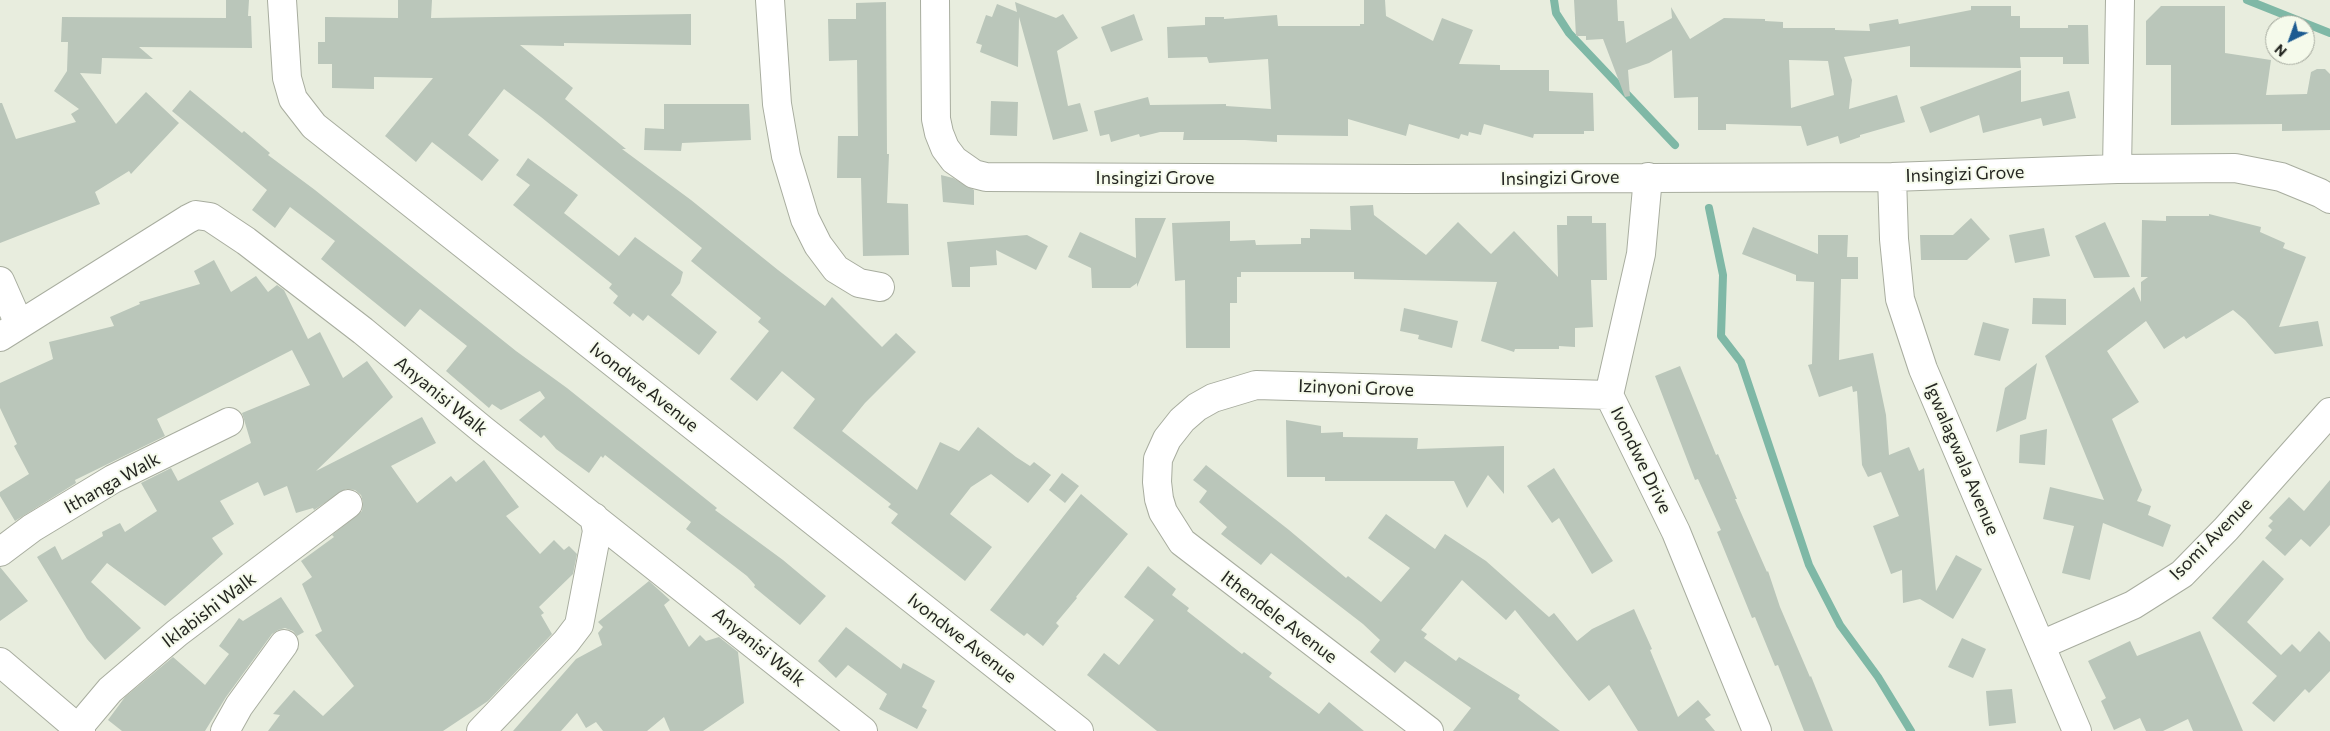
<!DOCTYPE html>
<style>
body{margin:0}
#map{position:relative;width:2330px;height:731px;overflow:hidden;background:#e8edde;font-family:Commissioner,sans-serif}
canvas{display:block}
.north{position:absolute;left:2265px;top:15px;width:50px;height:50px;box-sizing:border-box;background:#f5faeb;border:1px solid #a2a69b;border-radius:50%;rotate:222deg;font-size:14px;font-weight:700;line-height:20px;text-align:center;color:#252722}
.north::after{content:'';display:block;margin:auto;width:18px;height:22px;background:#1c5b91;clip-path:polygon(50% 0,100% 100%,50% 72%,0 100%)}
</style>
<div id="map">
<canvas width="2330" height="731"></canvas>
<div class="north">N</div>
</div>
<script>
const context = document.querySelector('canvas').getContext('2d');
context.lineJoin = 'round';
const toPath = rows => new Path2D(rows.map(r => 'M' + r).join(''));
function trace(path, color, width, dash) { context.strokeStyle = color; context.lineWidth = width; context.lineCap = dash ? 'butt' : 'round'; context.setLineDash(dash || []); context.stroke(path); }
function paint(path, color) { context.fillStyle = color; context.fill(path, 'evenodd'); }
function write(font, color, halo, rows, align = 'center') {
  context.font = font + ' Commissioner,sans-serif'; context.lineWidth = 4; context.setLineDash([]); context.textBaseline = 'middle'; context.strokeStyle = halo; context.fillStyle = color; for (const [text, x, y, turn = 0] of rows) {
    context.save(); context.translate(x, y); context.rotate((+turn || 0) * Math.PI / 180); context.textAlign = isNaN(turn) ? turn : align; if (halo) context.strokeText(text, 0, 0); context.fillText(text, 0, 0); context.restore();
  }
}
trace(toPath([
 [1554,0,1556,13,1569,33,1675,145],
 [2247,0,2330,33],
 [1709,208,1723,275,1721,336,1741,362,1809,565,1840,625,1878,677,1911,731]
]), '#7fb8a6', 8);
paint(toPath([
 [226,0,249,0,248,16,251,16,252,48,139,47,153,59,102,58,101,74,80,73,116,124,146,92,179,123,131,174,129,171,95,192,100,204,0,243,0,103,2,103,16,139,76,122,71,114,79,109,54,91,67,71,68,42,61,42,62,17,226,18],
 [398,0,432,0,431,18,691,14,691,45,564,43,564,46,520,45,573,88,565,99,626,149,622,149,691,200,778,270,825,306,832,297,882,347,896,333,916,352,865,403,842,431,917,490,940,442,959,451,978,427,1016,457,1030,466,1034,462,1051,475,1028,503,991,474,971,487,950,514,992,547,965,581,891,523,898,514,888,507,891,504,793,428,815,399,782,371,757,401,730,379,769,331,758,322,761,318,691,261,702,248,541,117,504,89,468,135,499,160,482,181,432,142,416,162,385,136,433,78,374,77,374,89,332,88,332,64,318,64,318,42,325,42,325,17,398,18],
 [1364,0,1385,0,1386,16,1433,41,1442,18,1473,30,1459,64,1500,65,1500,70,1549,70,1549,91,1593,93,1594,131,1584,131,1584,134,1534,134,1533,138,1484,124,1481,135,1469,132,1468,136,1461,134,1459,139,1409,124,1406,136,1348,119,1348,136,1277,135,1277,142,1245,140,1183,140,1184,132,1160,132,1140,137,1139,134,1111,142,1109,134,1100,136,1094,111,1148,97,1150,105,1226,104,1226,106,1271,109,1268,59,1209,63,1207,57,1168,58,1167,27,1205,25,1205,17,1224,17,1224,19,1277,15,1278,26,1360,26,1360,24,1364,24],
 [1574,0,1617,0,1618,21,1624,21,1626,43,1672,18,1671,7,1690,39,1724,18,1765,19,1765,21,1783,22,1783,28,1835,28,1835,30,1870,31,1869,24,1898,19,1899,24,1971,10,1971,6,2011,6,2011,16,2020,16,2020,28,2068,28,2068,25,2088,25,2089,64,2063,64,2063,57,2020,57,2021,68,1910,67,1910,46,1844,57,1852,80,1849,109,1897,95,1905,122,1860,135,1860,137,1840,144,1838,136,1807,146,1801,126,1726,124,1726,130,1698,130,1698,97,1674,98,1672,50,1649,63,1628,70,1630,96,1625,97,1603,39,1586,40,1586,36,1576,36],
 [1789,60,1828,61,1834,95,1791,108],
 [886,2,887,154,889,154,887,203,908,204,909,255,863,256,861,178,837,178,838,136,858,136,857,60,829,61,828,19,856,19,856,3],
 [1015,2,1056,18,1063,14,1078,38,1057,51,1068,106,1080,103,1088,131,1053,140,1019,17,1018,67,980,52,982,45,976,43,986,15,992,17,997,4,1017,12],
 [2161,6,2225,6,2225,53,2271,60,2266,95,2307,94,2311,72,2317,69,2325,69,2330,74,2330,130,2282,131,2282,124,2171,125,2171,65,2146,65,2146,21],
 [1134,14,1143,40,1111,52,1101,27],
 [2021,70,2021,102,2069,91,2076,118,2043,126,2041,118,1983,133,1979,115,1930,133,1920,107],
 [190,90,242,133,244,131,270,153,268,155,315,190,516,351,567,388,717,508,715,510,783,560,826,596,800,625,754,587,755,585,747,576,686,529,691,522,605,455,603,458,601,456,589,473,556,449,544,435,541,438,519,420,545,398,540,391,501,410,492,404,489,408,446,371,467,346,420,309,405,327,321,259,335,241,290,207,275,228,252,210,267,190,172,111],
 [991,101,1018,102,1017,136,990,135],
 [664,104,749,104,751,140,682,143,681,151,644,150,645,128,664,129],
 [528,158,578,195,564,213,619,256,635,237,683,272,680,283,671,295,717,332,699,355,648,315,643,321,633,313,630,317,613,303,618,296,609,288,612,284,513,205,530,185,516,175],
 [941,175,953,178,974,190,974,205,943,202],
 [1373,205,1374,215,1426,255,1458,222,1491,254,1514,231,1558,277,1557,225,1567,225,1567,216,1592,216,1592,223,1606,223,1607,280,1591,280,1593,327,1575,328,1575,347,1559,346,1559,349,1515,349,1514,352,1481,341,1497,282,1354,279,1354,272,1241,272,1241,277,1237,277,1237,303,1230,303,1230,348,1186,348,1185,280,1175,281,1172,223,1230,221,1230,241,1255,240,1256,245,1301,244,1301,238,1310,238,1310,229,1351,230,1350,206],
 [2209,214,2261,227,2260,232,2285,243,2283,248,2306,257,2279,327,2318,321,2323,346,2275,354,2245,320,2233,310,2186,339,2184,336,2164,349,2146,321,2107,351,2139,402,2112,419,2142,490,2137,501,2151,506,2148,515,2171,525,2163,547,2103,523,2090,580,2062,573,2074,526,2043,519,2050,487,2104,500,2045,356,2134,287,2141,302,2141,282,2148,277,2141,277,2142,220,2166,221,2166,216,2209,216],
 [1135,218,1166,218,1137,287,1137,283,1130,288,1092,288,1091,268,1068,257,1080,232,1136,258],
 [1971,218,1990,239,1967,260,1921,260,1920,235,1953,235],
 [2105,222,2130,277,2094,278,2075,236],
 [1753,227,1818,254,1818,235,1848,235,1847,257,1858,257,1858,279,1841,279,1839,360,1873,353,1886,415,1889,455,1909,447,1919,471,1924,468,1936,591,1956,555,1982,569,1953,619,1920,599,1903,603,1902,570,1891,574,1873,526,1899,516,1881,472,1868,477,1862,465,1857,391,1853,392,1852,386,1819,397,1808,365,1812,364,1814,282,1796,281,1796,275,1742,254],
 [2044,228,2050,256,2015,263,2009,235],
 [1027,235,1048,246,1036,270,996,250,997,265,970,267,970,287,952,287,947,242],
 [214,260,231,292,256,276,268,292,277,285,284,290,308,339,320,332,343,378,367,361,393,397,316,471,422,417,436,443,391,466,417,503,451,476,456,482,484,460,519,507,506,516,540,554,554,540,564,550,569,546,577,554,573,574,539,607,544,613,541,615,552,634,488,701,443,731,268,731,280,715,273,714,294,690,323,716,354,686,315,635,322,631,302,584,312,577,301,561,334,537,332,535,362,511,363,502,361,495,355,490,346,489,314,510,313,508,296,513,287,486,264,496,258,482,220,501,234,524,212,538,223,554,165,606,107,563,91,582,141,628,105,660,87,639,37,557,55,546,62,560,103,536,102,532,120,523,125,532,157,511,141,483,171,468,178,481,251,443,242,413,310,385,292,350,157,419,165,436,75,480,76,483,15,521,0,496,0,492,29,474,14,446,17,444,0,408,0,383,53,359,49,342,114,326,110,317,140,304,139,302,200,284,194,271],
 [2033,298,2066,299,2066,325,2032,324],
 [1404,308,1458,321,1452,348,1418,339,1419,335,1400,331],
 [1983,322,2009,329,2000,361,1974,355],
 [2037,363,2026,419,1996,432,2005,388],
 [1680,366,1716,455,1718,454,1737,499,1735,499,1767,572,1768,571,1780,607,1810,677,1811,676,1833,731,1804,731,1778,665,1775,666,1755,617,1752,618,1717,532,1721,530,1698,479,1695,480,1655,376],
 [1286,420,1321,426,1321,433,1343,432,1343,437,1418,438,1417,449,1504,446,1504,494,1488,475,1467,508,1454,481,1325,481,1325,477,1287,477],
 [2047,429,2045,465,2019,463,2020,435],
 [1206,465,1289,530,1346,578,1348,576,1381,602,1410,568,1368,538,1386,514,1435,549,1445,534,1486,561,1549,617,1554,613,1577,641,1592,629,1634,609,1652,649,1650,650,1678,717,1698,700,1711,715,1705,719,1715,731,1638,731,1609,685,1589,701,1515,610,1506,620,1462,580,1421,630,1427,634,1424,638,1456,661,1459,657,1520,695,1518,699,1560,731,1453,731,1471,708,1405,661,1395,673,1370,652,1380,640,1363,624,1271,553,1261,565,1221,534,1227,527,1199,502,1207,491,1193,480],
 [1554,468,1613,561,1592,574,1559,518,1552,523,1527,486],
 [1062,473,1079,486,1065,503,1049,490],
 [2330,480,2330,525,2310,547,2301,539,2285,556,2265,538,2272,530,2268,526,2273,521,2269,518,2289,497,2304,511],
 [1081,494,1128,534,1076,597,1077,598,1056,623,1059,626,1043,646,1027,633,1024,636,990,610],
 [2263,560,2284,579,2247,622,2281,655,2292,644,2300,652,2319,631,2330,642,2330,671,2309,693,2305,689,2274,722,2252,703,2277,676,2212,618],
 [1148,566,1176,589,1172,595,1189,608,1187,611,1242,654,1244,652,1272,673,1269,677,1319,714,1329,702,1364,731,1157,731,1087,675,1104,653,1119,665,1154,620,1124,597],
 [0,567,28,601,0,621],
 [649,581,670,600,664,605,689,647,700,635,706,641,719,637,738,652,744,703,703,731,670,731,664,717,647,731,603,731,596,722,586,728,577,713,561,731,513,731,576,659,602,645,598,633,603,627,598,622],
 [281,597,304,632,297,636,293,631,285,628,278,630,272,634,226,697,205,731,122,731,108,720,125,697,173,657,205,685,229,654,219,646,239,618,243,621],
 [846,627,901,669,903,663,935,681,922,707,927,710,917,729,879,709,887,694,848,665,836,678,818,661],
 [2200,631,2243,731,2193,731,2188,719,2163,731,2146,731,2140,718,2114,730,2101,701,2106,698,2088,661,2130,641,2137,656],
 [1962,638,1986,649,1973,678,1948,667],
 [2012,689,2016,723,1989,726,1986,691]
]), '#bac6ba');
const minor = toPath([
 [282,0,287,78,293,99,314,126,1079,731],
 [770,0,777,104,786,156,805,219,818,245,836,269,859,283,880,287],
 [935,0,936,119,939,133,945,148,954,160,974,174,986,177,1411,179,1892,177,2117,169,2235,168,2281,177,2320,193,2330,199],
 [2117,169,2120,0],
 [1648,177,1641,254,1609,395,1676,532,1757,731],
 [1892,177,1894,239,1900,299,1923,369,2077,731],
 [0,281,19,324],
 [0,337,188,219,196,215,210,217,246,241,363,331,483,430,863,731],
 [0,552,32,528,113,479,229,422],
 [2041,645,2133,605,2182,574,2226,529,2330,412],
 [0,662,81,731],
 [78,728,110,690,177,633,348,504],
 [225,731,239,706,284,644],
 [481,731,566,642,579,625,597,531,594,517],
 [1429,731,1182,542,1163,512,1159,499,1157,482,1158,459,1167,439,1182,420,1197,407,1213,398,1256,385,1609,395]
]);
trace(minor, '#a8ad9f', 30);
trace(minor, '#fff', 28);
write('18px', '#252722', '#f5faeb', [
 ["Insingizi Grove",1965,174,-2],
 ["Insingizi Grove",1155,178],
 ["Insingizi Grove",1560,178,-1],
 ["Ivondwe Avenue",644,387,38],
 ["Izinyoni Grove",1356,388,2],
 ["Anyanisi Walk",441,396,39],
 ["Igwalagwala Avenue",1962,459,67],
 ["Ivondwe Drive",1641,460,64],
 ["Ithanga Walk",112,483,-29],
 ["Isomi Avenue",2211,539,-45],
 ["Iklabishi Walk",209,610,-37],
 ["Ithendele Avenue",1279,617,37],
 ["Ivondwe Avenue",962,638,38],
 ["Anyanisi Walk",759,647,39]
]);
</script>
